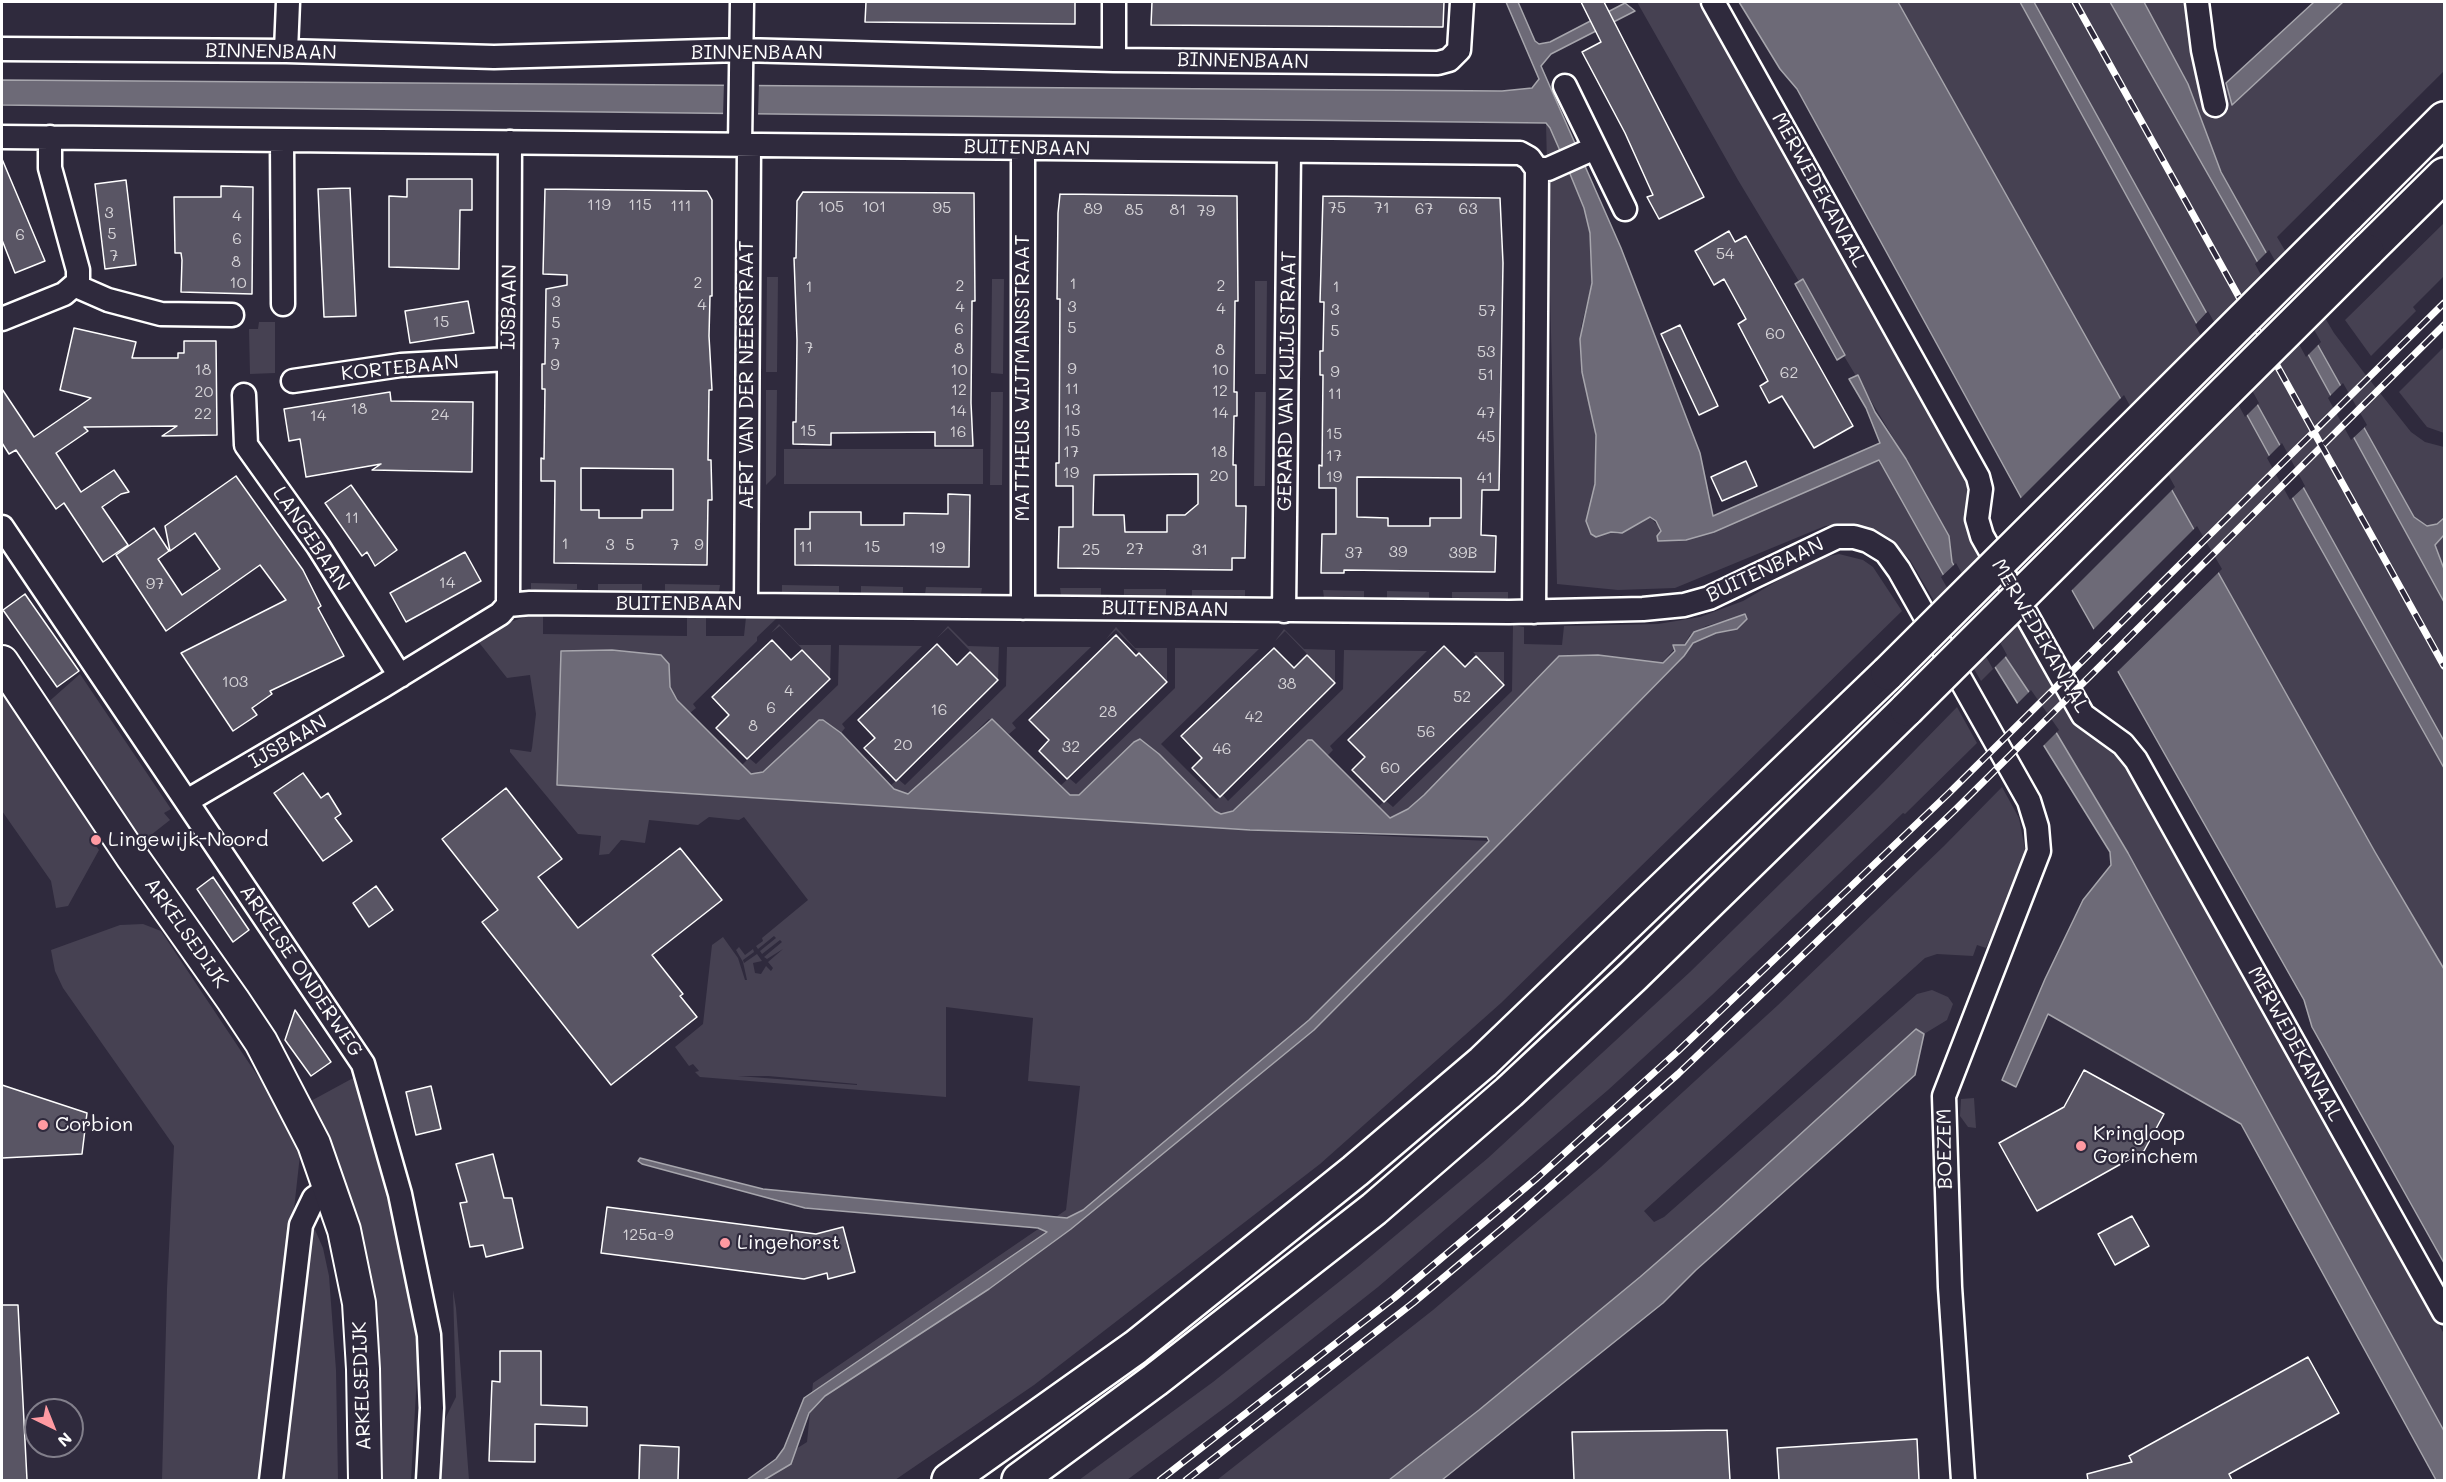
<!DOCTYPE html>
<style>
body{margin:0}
#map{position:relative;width:2446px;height:1482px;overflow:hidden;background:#2f2a3d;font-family:Mali,sans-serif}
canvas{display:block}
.frame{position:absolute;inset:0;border:3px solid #fff;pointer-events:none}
.north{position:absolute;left:24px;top:1398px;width:60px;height:60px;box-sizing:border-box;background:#2f2a3d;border:2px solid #827f8b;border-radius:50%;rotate:137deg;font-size:16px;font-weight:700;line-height:24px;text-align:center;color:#fff}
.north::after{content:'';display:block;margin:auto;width:21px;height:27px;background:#ff9aa2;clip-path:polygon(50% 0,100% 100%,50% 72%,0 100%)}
</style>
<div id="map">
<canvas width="2446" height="1482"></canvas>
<div class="frame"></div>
<div class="north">N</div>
</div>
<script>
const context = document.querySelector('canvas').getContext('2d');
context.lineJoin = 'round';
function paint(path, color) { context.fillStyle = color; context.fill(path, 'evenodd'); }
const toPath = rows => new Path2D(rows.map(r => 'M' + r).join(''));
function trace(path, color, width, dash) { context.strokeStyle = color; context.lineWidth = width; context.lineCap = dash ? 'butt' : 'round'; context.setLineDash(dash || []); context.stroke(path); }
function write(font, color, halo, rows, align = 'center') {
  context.font = font + ' Mali,sans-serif'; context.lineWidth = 4.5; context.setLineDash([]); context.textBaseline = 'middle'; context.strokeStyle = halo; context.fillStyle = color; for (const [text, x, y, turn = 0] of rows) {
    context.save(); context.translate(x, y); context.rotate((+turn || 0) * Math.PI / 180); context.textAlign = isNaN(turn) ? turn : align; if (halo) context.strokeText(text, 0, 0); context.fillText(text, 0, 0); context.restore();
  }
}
paint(toPath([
 [1637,2,1700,2,1975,485,2027,627,2139,774,2444,1334,2444,1431,2128,853,2057,734,2002,652,1976,606,1952,562,1949,536,1906,459,1738,180],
 [1898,2,2020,2,2307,524,2444,768,2444,969,2375,852],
 [2034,2,2110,2,2251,250,2444,602,2444,741],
 [2144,2,2189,2,2208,104,2319,2,2444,2,2444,71,2277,237,2334,333,2365,374,2411,432,2425,442,2444,447,2444,518,2437,524,2427,526,2414,517,2221,172,2188,84],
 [1546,123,1550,128,1568,169,1584,208,1590,233,1592,283,1581,327,1582,372,1596,435,1595,484,1586,521,1596,537,1611,532,1618,534,1650,517,1659,527,1662,541,1686,540,1714,532,1879,459,1995,667,1981,681,1910,560,1897,546,1868,527,1845,524,1825,526,1675,588,1618,590,1557,584],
 [2444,223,2444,276,2413,307,2416,311,2371,356,2345,320],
 [767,277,778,277,777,372,766,372],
 [992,279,1004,279,1003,374,991,373],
 [1255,281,1267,281,1266,374,1255,374],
 [259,322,275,322,275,373,250,374,249,329,258,329],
 [2444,347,2444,433,2427,427,2399,392],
 [766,390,777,390,776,475,766,485],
 [991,392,1003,392,1002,485,990,485],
 [1255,392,1266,392,1265,486,1254,486],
 [784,449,983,449,983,484,784,484],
 [2444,535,2444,569,2435,545],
 [1839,554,1863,560,1873,567,1902,611,1501,1003,1320,1164,1034,1385,895,1480,747,1480,807,1442,813,1383,1066,1210,1080,1086,1028,1081,1033,1018,946,1007,946,1097,700,1077,695,1072,699,1071,693,1064,689,1066,675,1047,703,1024,712,945,723,937,738,958,745,980,747,980,743,962,736,950,739,947,745,955,753,949,754,952,743,960,744,963,757,954,762,961,753,963,755,973,761,974,766,966,771,971,773,968,768,962,783,949,767,959,764,957,782,942,780,940,762,954,760,951,776,938,774,936,758,949,756,946,763,941,762,938,808,900,744,817,739,820,709,817,698,825,649,820,645,843,621,840,609,854,599,855,601,836,578,834,510,752,510,749,531,752,532,748,536,714,530,675,507,678,477,640,507,623,528,616,543,615,543,634,687,636,687,617,706,617,706,636,744,636,746,617,777,618,757,637,757,641,693,704,696,708,690,713,673,694,670,687,669,664,661,655,612,650,557,785,1239,829,1489,841,1684,656,1693,643,1716,633,1730,631,1745,615,1706,626,1690,635,1684,645,1675,648,1662,663,1598,655,1558,657,1424,795,1408,809,1389,818,1378,807,1385,800,1393,807,1512,691,1513,625,1524,627,1524,644,1562,645,1564,626,1658,624,1700,617,1743,601,1815,559],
 [738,1076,768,1076,857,1084,857,1085],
 [531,583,577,584,577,589,535,590,531,589],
 [598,584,642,584,642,591,598,591],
 [665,584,720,585,719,591,665,591],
 [782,585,839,586,839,593,782,592],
 [861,586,903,587,903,594,861,593],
 [926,587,982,588,981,594,925,594],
 [1060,588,1101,588,1101,596,1061,595],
 [1124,589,1166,589,1166,596,1124,596],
 [1192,590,1245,590,1245,597,1192,597],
 [1323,590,1364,591,1364,598,1324,598],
 [1387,591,1429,592,1429,599,1387,598],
 [1452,592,1508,592,1508,599,1452,599],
 [779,624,799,645,831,645,830,678,780,626,771,633],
 [948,626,968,646,999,647,998,680,948,628,937,638],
 [1116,627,1135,648,1167,648,1167,681,1116,630,1106,639],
 [1284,629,1304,649,1335,650,1335,683,1285,631,1275,641],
 [839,645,922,646,842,724,845,728,841,733,825,721,763,772,756,775,747,772,741,766,749,758,756,764,838,685],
 [1007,647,1091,647,1012,723,1016,728,1009,734,989,719,914,791,903,795,894,789,891,785,898,779,905,785,1006,686],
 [1175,648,1259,649,1161,744,1216,799,1222,794,1228,801,1343,689,1344,650,1427,651,1330,746,1333,750,1328,755,1231,812,1221,814,1215,811,1159,754,1140,739,1134,742,1079,795,1070,795,1060,786,1069,778,1076,784,1175,688],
 [1473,652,1504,652,1504,684],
 [80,674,171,809,164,813,170,820,137,846,45,705],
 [2,692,97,832,93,842,99,850,68,906,56,908,51,881,2,811],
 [1957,707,1977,743,1905,814,1903,813,1712,995,1608,1090,1378,1287,1231,1403,1127,1480,1079,1480,1213,1382,1359,1266,1488,1158,1690,972,1878,788],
 [2002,787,2019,818,2025,849,2023,863,1986,948,1977,945,1973,956,1937,954,1925,958,1644,1211,1654,1222,1664,1217,1917,994,1932,990,1948,997,1953,1004,1947,1020,1924,1034,1916,1029,1717,1210,1640,1277,1479,1410,1389,1480,1217,1480,1433,1310,1601,1167,1778,1005,1944,846],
 [143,924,161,931,279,1108,300,1155,264,1480,162,1480,167,1289,174,1146,63,988,55,971,51,950,120,925],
 [355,1077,401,1252,419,1339,411,1480,377,1480,355,1230,335,1153,309,1102],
 [1974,1098,1976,1128,1968,1127,1960,1116,1961,1099],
 [312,1223,323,1248,329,1276,336,1370,338,1480,282,1480],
 [453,1290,456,1308,469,1480,441,1480,442,1425,456,1397]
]), '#464152');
const water = toPath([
 [1506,2,1518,2,1535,41,1539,44,1550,42,1625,3,1635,11,1551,54,1541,66,1621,248,1700,453,1713,516,1880,443,1866,408,1849,379,1858,375,1875,412,1906,459,1949,536,1952,562,1976,606,2002,652,2057,734,2128,853,2444,1431,2444,1480,2436,1480,2241,1124,2048,1014,2016,1087,2002,1080,2045,979,2083,900,2111,865,2110,852,1995,667,1879,460,1714,532,1686,540,1658,541,1657,536,1661,531,1656,521,1650,517,1622,533,1611,532,1596,537,1591,534,1586,521,1595,484,1596,435,1582,372,1580,339,1592,283,1590,233,1584,208,1568,169,1550,128,1546,123,2,105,2,80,1502,91,1532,88,1539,79,1506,2],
 [1739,2,1898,2,2375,852,2444,969,2444,1263,2312,1027,2304,1000,2069,585,1797,89,1780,69,1739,2],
 [2020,2,2034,2,2444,741,2444,768,2307,524,2020,2],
 [2110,2,2144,2,2188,84,2221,172,2414,517,2427,526,2437,524,2444,518,2444,535,2435,545,2444,569,2444,602,2251,250,2110,2],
 [2314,2,2343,2,2232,105,2226,83,2314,2],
 [1803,279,1845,355,1837,360,1795,284,1803,279],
 [1745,614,1747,619,1737,629,1716,633,1693,643,1684,656,1495,848,1314,1030,1071,1229,989,1289,825,1396,809,1413,791,1464,764,1480,747,1480,776,1459,784,1448,804,1398,1047,1232,1038,1228,805,1208,642,1164,638,1161,640,1158,763,1189,1067,1218,1083,1210,1309,1020,1489,841,1487,837,1250,830,557,785,561,651,612,650,661,655,669,664,670,687,677,700,751,774,763,772,819,720,823,720,841,733,894,789,908,794,992,719,1070,795,1079,795,1134,742,1140,739,1159,754,1215,811,1221,814,1233,811,1308,740,1312,740,1390,818,1408,809,1424,795,1559,656,1598,655,1663,663,1675,651,1673,645,1685,645,1694,632,1745,614],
 [1916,1029,1924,1034,1915,1075,1696,1270,1663,1303,1442,1480,1389,1480,1479,1410,1640,1277,1717,1210,1916,1029]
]);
paint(water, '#6d6a77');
trace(water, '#a7a6ad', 1.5);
paint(toPath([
 [724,82,759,82,758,116,723,116],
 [2269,250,2321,342,2306,357,2255,264],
 [2208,311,2259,403,2245,417,2195,325],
 [2343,383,2367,425,2351,440,2328,398],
 [2124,395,2175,487,2070,592,2020,499],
 [2282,443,2305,486,2290,500,2267,458],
 [2197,526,2222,569,2116,673,2092,631],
 [1956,563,2007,655,1993,669,1941,577],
 [2031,690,2059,730,2042,747,2016,705]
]), '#2f2a3d');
const building = toPath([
 [866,2,1075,2,1075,24,865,22,866,2],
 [1152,2,1444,2,1443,27,1151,25,1152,2],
 [1581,2,1604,2,1704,197,1659,219,1647,197,1653,195,1625,133,1582,52,1601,42,1581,2],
 [2,159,45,261,15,273,2,240,2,159],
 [407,179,472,179,472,210,460,210,459,269,389,267,389,196,407,197,407,179],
 [126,180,136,265,105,269,95,184,126,180],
 [221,186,253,187,252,294,181,292,182,260,181,253,175,253,174,197,221,197,221,186],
 [350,188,356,316,324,317,318,189,350,188],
 [545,189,707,191,712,200,712,296,710,296,709,336,712,390,709,390,708,460,711,460,712,500,708,500,707,565,554,563,555,481,541,481,541,458,544,459,545,389,542,389,542,364,545,364,546,289,567,285,567,275,543,274,545,189],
 [581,468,673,469,673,510,642,510,642,518,599,518,599,510,581,510,581,468],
 [803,192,974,193,975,301,972,301,971,403,973,446,935,446,935,432,831,433,831,445,793,444,793,422,796,422,797,340,794,258,796,258,797,201,803,192],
 [1060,194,1237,196,1238,301,1235,301,1234,392,1237,392,1237,416,1234,416,1233,465,1236,465,1236,506,1246,506,1245,558,1232,558,1232,570,1058,568,1059,527,1073,527,1073,486,1056,486,1056,463,1059,463,1060,299,1057,299,1058,213,1060,194],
 [1198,474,1198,504,1185,515,1167,515,1167,532,1125,532,1124,515,1093,515,1094,475,1198,474],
 [1323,196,1500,198,1503,263,1499,490,1482,490,1481,535,1496,536,1495,572,1344,570,1344,573,1321,573,1322,534,1336,534,1336,488,1319,488,1319,465,1322,466,1323,375,1320,375,1320,351,1323,351,1324,302,1320,302,1323,196],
 [1357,477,1461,478,1461,518,1430,518,1430,526,1388,526,1388,518,1357,517,1357,477],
 [1729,231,1735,242,1746,236,1853,426,1814,448,1782,396,1769,403,1760,386,1768,381,1738,324,1746,319,1724,279,1714,285,1695,251,1729,231],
 [468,301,474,333,410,343,405,311,468,301],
 [1680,325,1718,406,1699,415,1661,334,1680,325],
 [74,328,136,342,132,358,178,358,178,353,184,353,184,341,216,341,217,435,162,436,177,426,84,427,88,431,56,453,81,492,114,470,129,492,121,494,102,507,128,545,103,562,64,503,56,509,16,450,9,454,2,443,2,389,34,437,91,398,60,390,74,328],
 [390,392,391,401,473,402,472,472,372,470,381,464,306,477,300,439,289,441,284,409,390,392],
 [1746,461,1757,486,1722,501,1711,477,1746,461],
 [236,476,303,570,321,606,318,608,344,656,270,691,272,694,252,708,257,715,233,731,181,653,286,600,260,565,166,631,116,555,154,528,169,551,158,559,182,595,220,569,195,533,170,551,165,526,236,476],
 [351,485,397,550,375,566,367,552,362,556,325,503,351,485],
 [948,494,970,495,969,567,795,565,795,529,810,529,810,512,861,512,861,525,904,525,904,513,948,514,948,494],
 [465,552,481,581,406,622,390,593,465,552],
 [25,594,79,671,57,687,3,610,25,594],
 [1116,635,1136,656,1139,653,1167,682,1067,779,1039,751,1049,740,1029,720,1116,635],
 [772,640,791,660,802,650,830,679,747,759,716,728,729,715,712,697,772,640],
 [937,644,957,665,970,652,998,680,896,781,864,748,875,738,858,720,937,644],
 [1444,646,1465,667,1476,656,1504,685,1384,802,1352,770,1365,757,1348,740,1444,646],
 [1274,648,1294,668,1307,655,1335,683,1220,797,1192,768,1202,758,1181,736,1274,648],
 [303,773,321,798,328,793,341,814,335,818,352,841,323,861,274,793,303,773],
 [506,788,562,859,538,877,578,928,680,848,722,900,652,955,683,994,680,996,697,1017,611,1085,482,922,498,910,442,839,506,788],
 [213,877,249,930,233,942,197,889,213,877],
 [376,886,393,910,369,927,353,903,376,886],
 [295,1010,331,1062,311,1076,285,1040,295,1010],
 [2084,1070,2164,1114,2144,1151,2037,1211,1999,1143,2064,1107,2084,1070],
 [2,1085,87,1113,82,1154,2,1158,2,1085],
 [431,1086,441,1129,416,1135,406,1092,431,1086],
 [493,1154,504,1198,512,1198,523,1248,486,1257,483,1245,470,1247,460,1203,467,1202,456,1164,493,1154],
 [607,1207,816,1234,843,1227,855,1272,828,1279,827,1273,804,1279,601,1253,607,1207],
 [2132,1216,2149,1246,2115,1265,2098,1234,2132,1216],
 [2,1305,18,1305,27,1480,2,1480,2,1305],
 [500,1351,541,1351,541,1405,587,1407,587,1426,535,1424,535,1462,489,1461,492,1381,500,1382,500,1351],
 [2308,1357,2339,1413,2229,1474,2232,1480,2088,1480,2087,1474,2132,1462,2129,1456,2308,1357],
 [1727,1430,1730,1480,1574,1480,1572,1432,1727,1430],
 [1917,1439,1919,1480,1779,1480,1777,1448,1917,1439],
 [640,1445,679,1447,678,1480,639,1480,640,1445]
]);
paint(building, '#595564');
trace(building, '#fff', 1.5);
const minor = toPath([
 [1114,2,1114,60],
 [1713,2,1978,477,1981,489,1977,519,1982,536,2083,715,2123,744,2136,760,2444,1312],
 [2197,2,2203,50,2215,105],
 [2,49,286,51,494,57,741,50,1114,60,1438,63,1449,60,1459,50,1462,2],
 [286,51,288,2],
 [1565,86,1625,209],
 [2,137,1520,153,1529,158,1537,169,1534,612],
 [282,141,283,304],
 [740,145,742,2],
 [1023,148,1023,608],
 [1537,169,1548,169,1595,148],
 [76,286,108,300,161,314,232,315],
 [2,319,64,294,78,282,78,270,50,168,50,137],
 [293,381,401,365,508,359],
 [244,395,246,445,318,546,400,676],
 [2,527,363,1064,400,1194,429,1335,432,1408,428,1480],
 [508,605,530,603,1509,612,1643,609,1684,605,1709,598,1837,537,1854,537,1868,541,1886,552,1899,570,2029,801,2037,827,2039,851,1944,1096,1950,1287,1963,1480],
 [746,605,749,145],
 [1284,611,1289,151],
 [187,801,383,686,500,614,508,605,510,142],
 [271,1480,301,1225,314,1198,330,1187]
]);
const secondary = toPath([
 [2,662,133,858,233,1000,261,1042,314,1144,344,1230,359,1303,363,1369,365,1480]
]);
const motorway = toPath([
 [2347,216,2444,119],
 [2367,251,2444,175],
 [949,1480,1136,1347,1355,1171,1483,1062,1888,673],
 [1019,1480,1155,1380,1374,1209,1509,1092,1633,976,1907,709]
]);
trace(minor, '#fff', 27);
trace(secondary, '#fff', 36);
trace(motorway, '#fff', 38);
trace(minor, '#2f2a3d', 22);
trace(secondary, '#2f2a3d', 32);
trace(motorway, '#2f2a3d', 33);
const rail = toPath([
 [2075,2,2444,666],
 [1160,1480,1394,1298,1537,1178,1677,1052,1948,794,2444,303],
 [1186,1480,1413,1303,1510,1222,1678,1074,1956,809,2444,325]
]);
trace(rail, '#fff', 7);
trace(rail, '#2f2a3d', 4.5, [14]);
const motorwayBridge = toPath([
 [1888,673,2347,216],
 [1907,709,2367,251]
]);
trace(motorwayBridge, '#fff', 38, []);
trace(motorwayBridge, '#2f2a3d', 33);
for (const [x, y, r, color] of [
 [96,840,6,"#ff9aa2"],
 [43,1125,6,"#ff9aa2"],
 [2081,1146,6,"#ff9aa2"],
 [725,1243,6,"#ff9aa2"]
]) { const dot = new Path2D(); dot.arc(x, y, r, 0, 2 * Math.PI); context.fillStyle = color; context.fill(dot); trace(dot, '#2f2a3d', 2); }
write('16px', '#d6d4d8', null, [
 ["119",599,205],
 ["115",640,205],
 ["111",681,206],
 ["105",831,207],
 ["101",874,207],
 ["95",942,208],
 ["75",1337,208],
 ["71",1382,208],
 ["89",1093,209],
 ["67",1424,209],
 ["63",1468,209],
 ["85",1134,210],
 ["81",1178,210],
 ["79",1206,211],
 ["3",109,213],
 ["4",237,216],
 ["5",112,234],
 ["6",20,235],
 ["6",237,239],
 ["54",1725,254],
 ["7",114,256],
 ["8",236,262],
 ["10",238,283],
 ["2",698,283],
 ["1",1073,284],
 ["2",960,286],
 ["2",1221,286],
 ["1",809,287],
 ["1",1336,287],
 ["3",556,302],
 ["4",702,305],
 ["4",960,307],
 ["3",1072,307],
 ["4",1221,309],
 ["3",1335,310],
 ["57",1487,311],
 ["15",441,322],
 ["5",556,323],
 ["5",1072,328],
 ["6",959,329],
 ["5",1335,331],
 ["60",1775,334],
 ["7",556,344],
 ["7",809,348],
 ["8",959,349],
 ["8",1220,350],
 ["53",1486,352],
 ["9",555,365],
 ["9",1072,369],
 ["18",203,370],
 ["10",959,370],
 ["10",1220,370],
 ["9",1335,372],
 ["62",1789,373],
 ["51",1486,375],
 ["11",1072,389],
 ["12",959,390],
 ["12",1220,391],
 ["20",204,392],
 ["11",1335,394],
 ["18",359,409],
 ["13",1072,410],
 ["14",958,411],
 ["14",1220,413],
 ["47",1486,413],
 ["22",203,414],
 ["24",440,415],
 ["14",318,416],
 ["15",808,431],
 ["15",1072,431],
 ["16",958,432],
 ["15",1334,434],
 ["45",1486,437],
 ["17",1071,452],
 ["18",1219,452],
 ["17",1334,456],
 ["19",1071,473],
 ["20",1219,476],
 ["19",1334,477],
 ["41",1485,478],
 ["11",352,518],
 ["1",565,544],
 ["3",610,545],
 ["5",630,545],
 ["7",675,545],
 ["9",699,545],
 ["11",806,547],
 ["15",872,547],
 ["19",937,548],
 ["27",1135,549],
 ["25",1091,550],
 ["31",1200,550],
 ["39",1398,552],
 ["37",1354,553],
 ["39B",1463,553],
 ["14",447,583],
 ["97",155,584],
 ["103",235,682],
 ["38",1287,684],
 ["4",789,691],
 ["52",1462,697],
 ["6",771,708],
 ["16",939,710],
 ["28",1108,712],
 ["42",1254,717],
 ["8",753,726],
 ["56",1426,732],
 ["20",903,745],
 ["32",1071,747],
 ["46",1222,749],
 ["60",1390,768],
 ["125a-9",648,1235]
]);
write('20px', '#fff', '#2f2a3d', [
 ["BINNENBAAN",271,52,1],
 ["BINNENBAAN",757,53],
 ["BINNENBAAN",1243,61,1],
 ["BUITENBAAN",1027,148,1],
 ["MERWEDEKANAAL",1819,190,61],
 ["IJSBAAN",509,307,-89],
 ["KORTEBAAN",400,368,-6],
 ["AERT VAN DER NEERSTRAAT",747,375,-90],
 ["MATTHEUS WIJTMANSSTRAAT",1023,378,-90],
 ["GERARD VAN KUIJLSTRAAT",1287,381,-89],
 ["LANGEBAAN",311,539,56],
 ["BUITENBAAN",1765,570,-25],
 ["BUITENBAAN",679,604],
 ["BUITENBAAN",1165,609,1],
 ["MERWEDEKANAAL",2040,636,60],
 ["IJSBAAN",288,742,-30],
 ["ARKELSEDIJK",186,933,55],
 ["ARKELSE ONDERWEG",301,971,56],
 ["MERWEDEKANAAL",2295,1044,61],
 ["BOEZEM",1945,1149,-91],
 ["ARKELSEDIJK",362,1386,-92]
]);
write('20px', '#fff', '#2f2a3d', [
 ["Lingewijk-Noord",108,840],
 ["Corbion",55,1125],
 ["Kringloop",2093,1134],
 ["Gorinchem",2093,1157],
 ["Lingehorst",737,1243]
], 'left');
</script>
